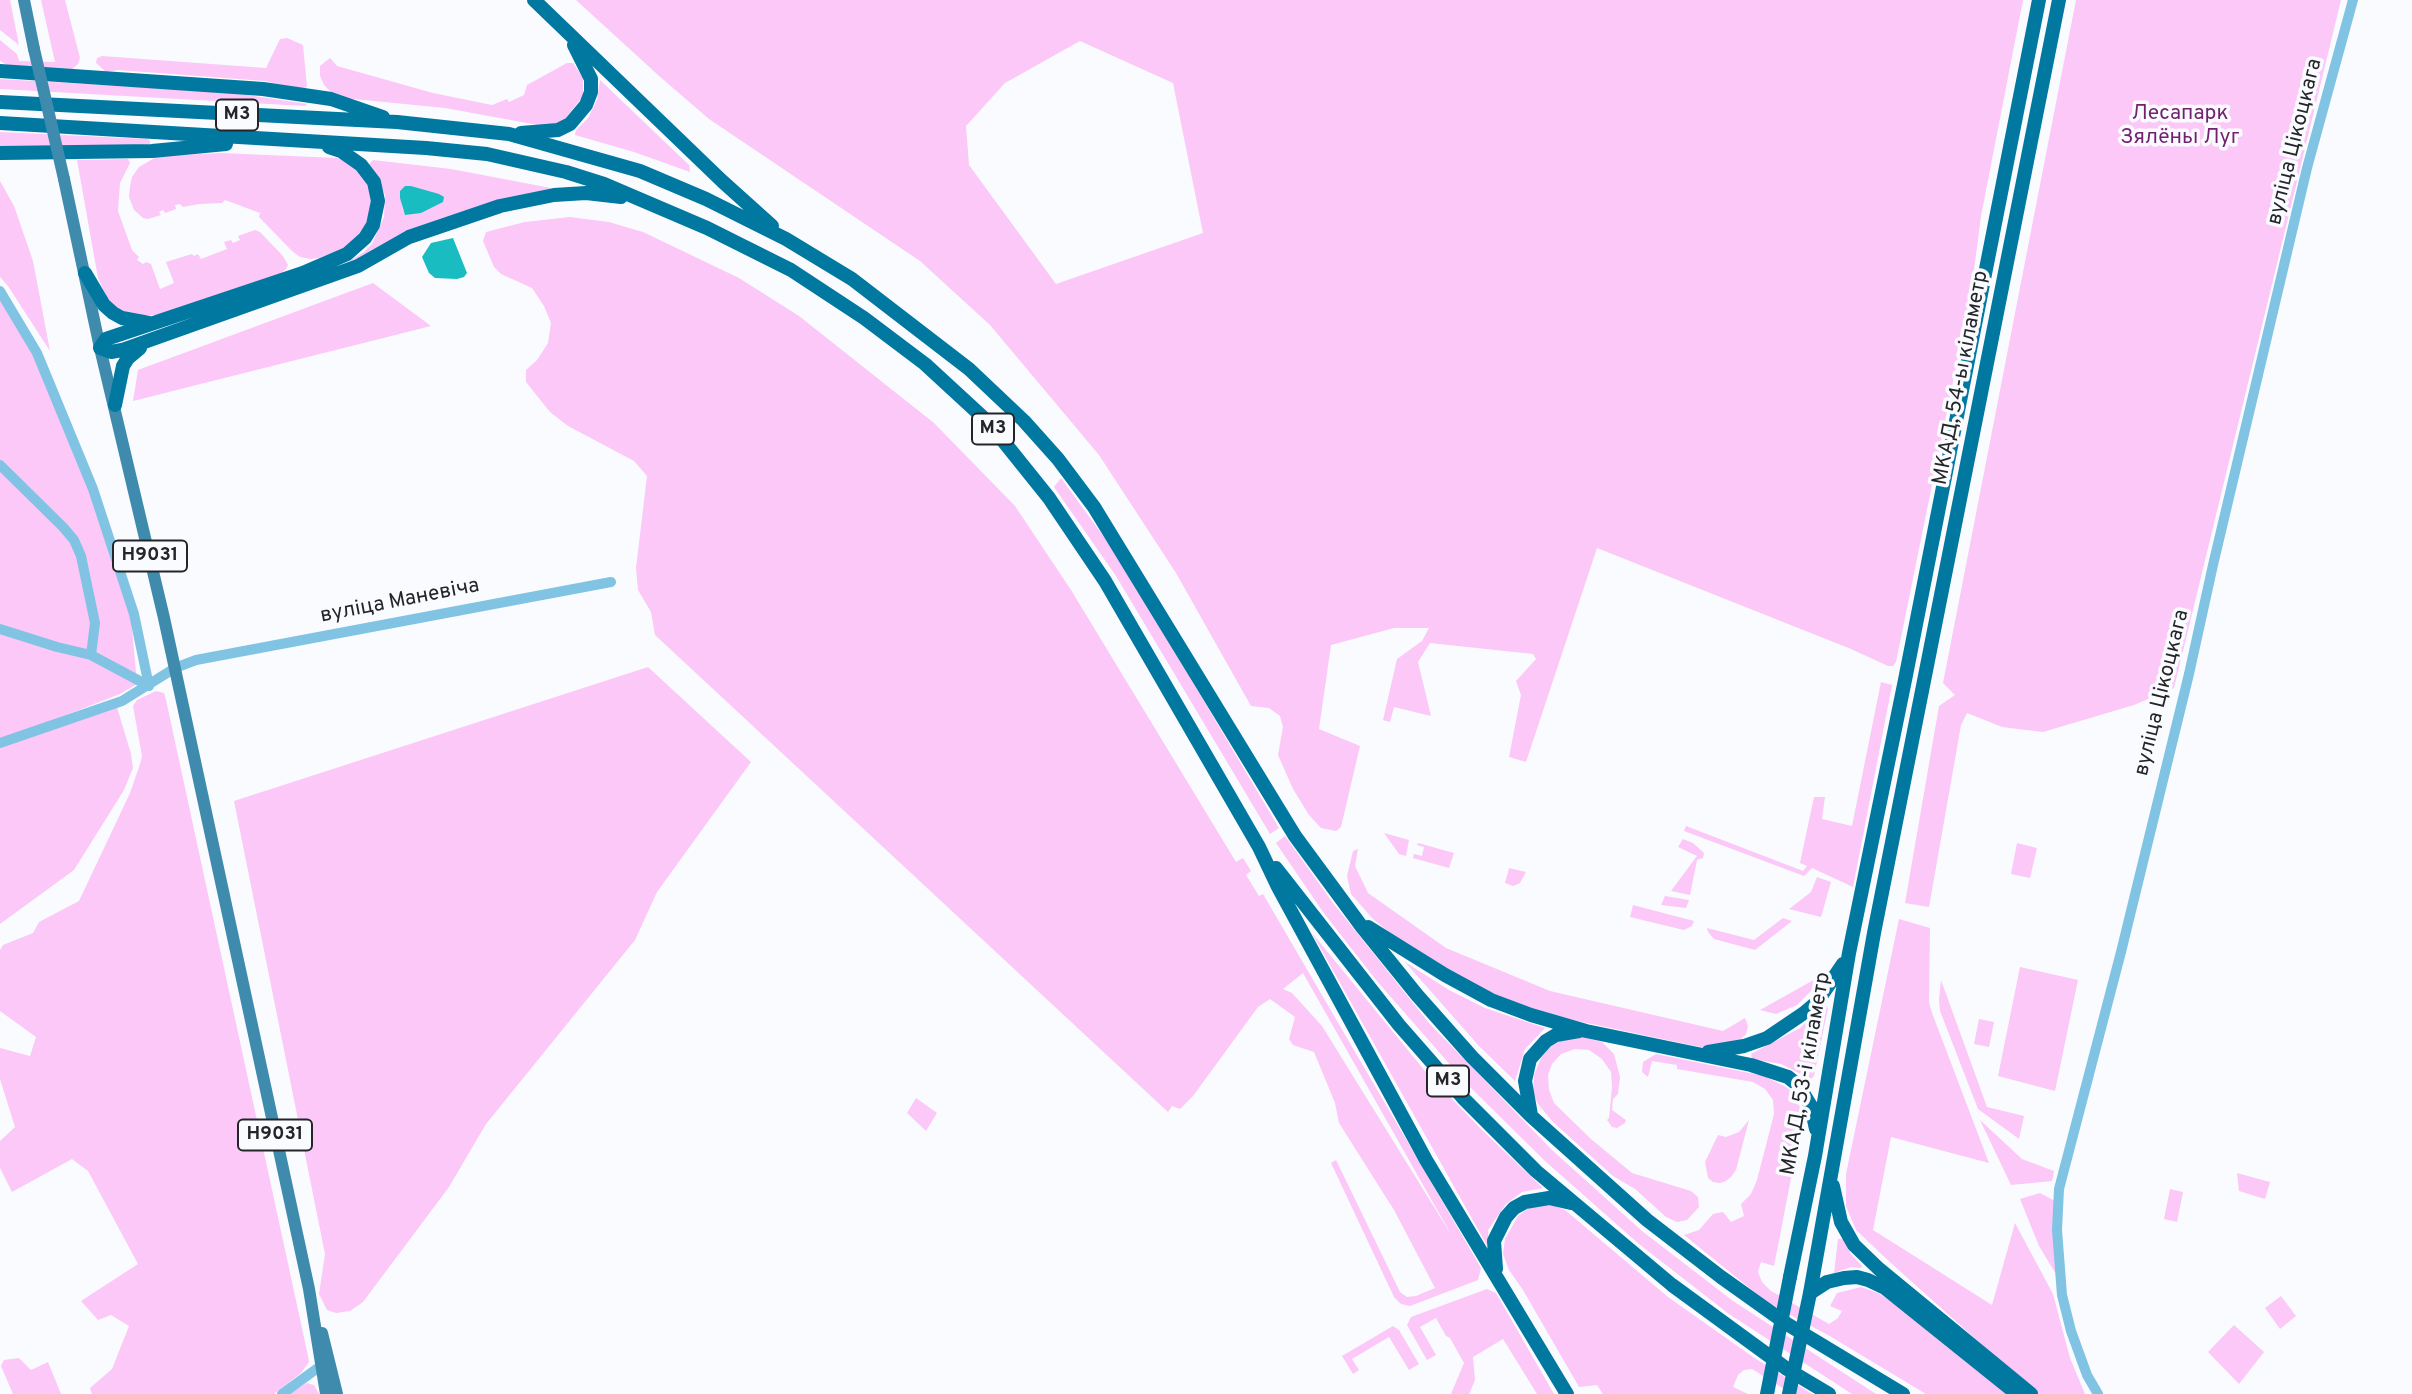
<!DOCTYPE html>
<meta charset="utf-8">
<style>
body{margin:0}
canvas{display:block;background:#f9fbfe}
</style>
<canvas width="2412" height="1394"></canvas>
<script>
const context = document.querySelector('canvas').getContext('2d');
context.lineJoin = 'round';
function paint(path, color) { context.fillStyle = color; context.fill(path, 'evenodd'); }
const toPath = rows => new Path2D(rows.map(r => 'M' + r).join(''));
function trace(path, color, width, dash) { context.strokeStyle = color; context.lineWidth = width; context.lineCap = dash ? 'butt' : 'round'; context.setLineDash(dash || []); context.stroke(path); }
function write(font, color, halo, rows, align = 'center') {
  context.font = font + ' Overpass,sans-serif'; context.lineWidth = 7; context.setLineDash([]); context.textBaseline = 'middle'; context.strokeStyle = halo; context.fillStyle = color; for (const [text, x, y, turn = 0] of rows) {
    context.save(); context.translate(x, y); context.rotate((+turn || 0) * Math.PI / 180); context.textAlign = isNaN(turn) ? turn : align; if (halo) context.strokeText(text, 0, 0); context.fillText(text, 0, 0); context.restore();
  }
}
paint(toPath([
 [0,0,10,0,19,45,0,30],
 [41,0,65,0,80,58,78,64,71,70,11,67,0,61,0,40,17,54,19,61,55,62],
 [576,0,2023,0,1981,216,1971,293,1896,662,1893,666,1888,666,1851,649,1597,548,1526,762,1509,757,1521,695,1516,681,1536,659,1533,654,1430,643,1418,662,1431,716,1394,707,1390,722,1383,720,1397,659,1422,641,1429,628,1394,628,1331,645,1319,729,1360,746,1341,827,1336,831,1321,828,1309,815,1293,789,1278,755,1283,727,1280,716,1269,708,1251,706,1176,573,1099,455,990,325,920,261,709,119,658,75],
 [1080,41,1173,83,1203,233,1056,284,969,165,966,126,1005,83],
 [2076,0,2341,0,2174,688,2134,705,2043,732,2002,727,1967,713,1961,725,1929,907,1905,903,1939,706,1955,695,1943,683],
 [287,38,303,45,307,87,299,90,265,81,118,70,106,72,96,63,97,58,102,56,266,68,280,39],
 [330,58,337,66,433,93,492,105,507,99,509,102,524,95,527,85,567,63,573,63,583,78,583,96,564,120,552,125,538,125,445,108,344,98,332,93,324,85,320,76,320,66],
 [0,79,228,92,307,104,305,106,0,89],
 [600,80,689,165,690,172,634,152,575,135,576,130,588,118,597,100],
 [0,132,148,139,150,141,150,144,81,149,0,146],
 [221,153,337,158,346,161,356,168,370,188,372,201,365,230,347,247,319,258,310,259,300,257,292,251,259,217,260,213,225,200,222,203,199,204,183,207,180,204,175,205,176,209,165,213,163,210,159,212,161,215,148,219,143,218,134,210,129,197,130,186,132,177,139,167,158,156],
 [128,159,130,163,120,183,118,211,132,250,139,257,137,260,143,264,146,262,151,264,160,289,174,283,166,262,192,254,194,256,198,254,201,259,227,249,224,242,231,240,233,243,240,240,238,236,255,230,260,232,283,256,288,265,286,269,282,273,158,315,127,315,110,304,98,278,77,160],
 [373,160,451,169,551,188,549,193,345,264,364,252,372,244,384,217,385,195,369,164],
 [411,186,422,190,403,211,400,191],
 [0,181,14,206,33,261,50,351,8,286,0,277],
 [570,217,609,222,643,232,739,278,799,316,934,423,1015,506,1071,590,1236,862,1243,858,1251,871,1246,875,1259,896,1263,894,1481,1268,1478,1280,1410,1306,1401,1304,1394,1297,1331,1163,1336,1160,1400,1292,1407,1297,1416,1296,1435,1288,1394,1210,1339,1123,1335,1103,1314,1052,1293,1045,1289,1039,1295,1017,1270,999,1258,1007,1193,1096,1180,1109,1172,1106,1168,1112,655,635,651,612,638,590,636,568,647,476,634,461,568,426,550,412,526,382,526,370,537,360,548,343,551,323,544,306,532,288,501,274,494,267,483,241,486,232,525,222],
 [1303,973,1452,1236,1322,1026,1292,993,1283,989],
 [373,283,431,326,133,401,138,370],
 [0,298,34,355,91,491,131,616,137,684,120,694,25,731,117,707,131,754,133,768,124,790,74,870,0,924],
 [1061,478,1112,548,1135,585,1279,828,1270,834,1116,576,1054,487],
 [648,667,751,762,657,892,635,940,486,1124,449,1187,363,1302,350,1311,336,1313,327,1310,319,1294,325,1254,234,801],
 [1881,682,1892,685,1853,887,1812,868,1804,876,1684,831,1686,826,1803,871,1807,866,1800,863,1814,797,1825,797,1822,819,1852,826],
 [156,691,164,693,166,700,308,1356,309,1362,301,1373,274,1394,92,1394,90,1388,112,1369,129,1326,111,1315,98,1320,81,1301,138,1264,88,1171,72,1159,12,1192,0,1168,0,1141,15,1127,0,1079,0,1048,30,1056,36,1037,0,1011,0,950,3,945,33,933,39,922,79,901,130,793,140,764,142,756,133,706,137,700],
 [1384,833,1409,840,1406,856,1399,854],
 [1285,836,1333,903,1429,1023,1552,1150,1642,1231,1733,1301,1876,1394,1852,1394,1729,1314,1639,1244,1545,1161,1467,1084,1376,980,1323,912,1276,843],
 [1683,839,1693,843,1704,853,1703,858,1697,860,1690,895,1671,891,1697,856,1678,847],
 [1418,843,1454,853,1449,868,1413,858,1414,854,1422,856,1424,847,1417,845],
 [2017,843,2037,848,2030,878,2011,874],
 [1358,849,1355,866,1368,893,1446,948,1550,991,1723,1031,1745,1018,1748,1026,1746,1034,1739,1041,1718,1047,1700,1047,1554,1016,1487,993,1399,940,1373,919,1351,894,1347,876,1353,851],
 [1509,868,1526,872,1520,883,1513,886,1505,883],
 [1817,877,1831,882,1821,917,1789,909,1811,892],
 [1665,896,1689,900,1686,908,1661,905],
 [1633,905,1694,921,1692,926,1684,930,1630,917],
 [1783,918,1792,921,1755,950,1714,939,1708,932,1707,928,1754,940],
 [1899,919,1930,928,1929,1002,1932,1013,1989,1163,1891,1137,1873,1230,1992,1305,2015,1223,2053,1294,2070,1358,2085,1394,2037,1394,1892,1264,1856,1230,1846,1206,1846,1174],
 [1312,933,1425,1071,1483,1131,1543,1188,1522,1192,1506,1204,1488,1230,1489,1249],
 [1405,962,1449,990,1485,1008,1545,1028,1525,1049,1515,1081,1479,1046],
 [2020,967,2078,980,2055,1091,1998,1076],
 [1819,977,1811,991,1797,1005,1776,1014,1760,1010],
 [1941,980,1987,1107,2024,1116,2019,1139,1978,1109,1940,1011,1939,1000],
 [1825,1004,1828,1008,1814,1076,1811,1079,1781,1064,1752,1059,1751,1054,1800,1028],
 [1979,1019,1994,1022,1989,1047,1974,1044],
 [1579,1036,1602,1042,1614,1054,1620,1077,1618,1094,1613,1099,1612,1110,1626,1120,1625,1123,1617,1128,1612,1127,1607,1120,1609,1118,1612,1087,1611,1072,1602,1059,1589,1050,1575,1049,1561,1054,1552,1064,1548,1075,1549,1090,1554,1103,1591,1139,1632,1173,1691,1191,1698,1197,1699,1207,1687,1220,1677,1222,1666,1217,1635,1189,1613,1176,1553,1122,1538,1104,1533,1093,1534,1075,1541,1058,1550,1047,1564,1039],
 [1656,1054,1764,1076,1786,1087,1796,1095,1800,1108,1802,1122,1774,1266,1761,1262,1758,1272,1762,1282,1771,1291,1829,1324,1838,1318,1842,1311,1830,1306,1837,1293,1861,1287,1878,1293,1906,1311,2010,1394,1926,1394,1828,1335,1768,1303,1684,1235,1699,1230,1713,1214,1723,1212,1731,1222,1744,1216,1741,1204,1751,1194,1757,1180,1774,1114,1773,1100,1765,1089,1753,1082,1677,1069,1677,1065,1652,1061,1648,1077,1642,1072,1643,1062],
 [916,1098,937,1113,926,1131,907,1113],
 [1749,1120,1736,1170,1731,1177,1726,1181,1720,1183,1713,1182,1708,1178,1705,1162,1718,1135,1726,1137,1739,1132],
 [1980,1120,2022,1159,2054,1171,2052,1181,2011,1185],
 [2237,1173,2270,1182,2265,1199,2239,1191],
 [2170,1189,2183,1192,2177,1222,2164,1219],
 [2040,1193,2055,1201,2056,1274,2039,1246,2020,1199],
 [1540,1204,1555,1206,1565,1210,1668,1297,1753,1357,1812,1394,1792,1394,1752,1369,1744,1370,1738,1375,1733,1387,1748,1394,1603,1394,1597,1385,1579,1387,1523,1290,1509,1270,1503,1254,1505,1239,1518,1216,1529,1208],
 [1838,1239,1843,1239,1851,1254,1862,1266,1861,1268,1851,1267,1834,1273],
 [1487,1289,1496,1293,1554,1394,1537,1394,1503,1339,1473,1357,1475,1380,1469,1394,1451,1394,1464,1363,1450,1338,1446,1336,1436,1318,1420,1327,1436,1355,1427,1360,1407,1325,1411,1317],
 [2281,1296,2296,1316,2280,1329,2265,1308],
 [2234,1325,2264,1352,2239,1384,2208,1352],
 [1393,1326,1399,1330,1419,1364,1409,1370,1389,1337,1352,1359,1359,1370,1353,1374,1342,1356],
 [19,1358,31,1370,48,1362,61,1394,13,1394,1,1366,4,1360],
 [307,1383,314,1385,319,1394,288,1394]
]), '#fbc8f8');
paint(toPath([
 [405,186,411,186,439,194,444,197,443,202,421,213,405,215,400,198,400,191],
 [453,238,467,273,464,277,457,279,435,278,429,273,422,257,431,243]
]), '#19bdc1');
trace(toPath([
 [0,291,37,353,93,489,134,614,149,686],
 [0,465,63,527,74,540,81,556,95,623,91,655],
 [0,629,57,647,91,655,149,686],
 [0,743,122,701,175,668,196,660,611,582],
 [282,1394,326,1362],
 [2098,1394,2087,1375,2071,1331,2062,1295,2057,1230,2059,1189,2121,952,2189,674,2213,565,2307,168,2353,0]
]), '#81c3e3', 10);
trace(toPath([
 [24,0,34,49],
 [64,179,100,348,164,618,309,1289,326,1394],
 [322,1333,337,1394]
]), '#3f8bae', 12);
trace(toPath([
 [534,0,722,181,772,226],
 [0,71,263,89,331,99,383,117],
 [0,102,397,122,509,134,640,171,706,199,786,239,852,279,969,369,1024,421,1058,459,1094,507,1295,836,1362,927,1417,995,1472,1057,1531,1116,1647,1220,1721,1277,1787,1324,1903,1394],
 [0,123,426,148,487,154,566,172,604,184,707,228,791,270,864,318,925,364,988,422,1049,498,1105,581,1259,847,1278,887,1426,1160,1567,1394],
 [521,133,558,130,570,124,586,105,591,92,591,79,574,45],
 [329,147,341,151,361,165,374,182,378,201,373,225,365,238,347,254,303,273,106,339,100,348,111,352,122,350,358,266,409,237,500,206,554,195,586,193,621,197],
 [0,153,152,151,226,144],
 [85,273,104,305,113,313,122,318,149,323],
 [115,405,123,366,128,358,140,348],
 [1276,868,1399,1025,1463,1098,1536,1171,1672,1285,1787,1369,1829,1394],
 [1368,927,1445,975,1491,1000,1531,1015,1586,1031,1751,1065,1788,1077,1799,1086,1811,1106,1816,1129],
 [1708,1052,1744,1046,1767,1038,1804,1013,1817,1002,1843,964],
 [1531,1115,1525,1081,1530,1059,1546,1041,1556,1035,1579,1031],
 [1833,1186,1841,1222,1854,1245,1879,1269,2031,1394],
 [1496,1269,1494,1241,1506,1217,1514,1208,1525,1202,1549,1198,1571,1203],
 [1790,1277,1815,1156,1849,953,1905,680,2039,0],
 [1810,1293,1874,933,2059,0],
 [1810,1293,1827,1282,1844,1278,1857,1277,1868,1280,1885,1288,2017,1394]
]), '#0078a0', 14);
trace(toPath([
 [34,49,64,179]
]), '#3f8bae', 12);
trace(toPath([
 [1767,1394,1790,1277],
 [1789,1394,1810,1293]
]), '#0078a0', 14);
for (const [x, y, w] of [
 [237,115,42],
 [993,429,42],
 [150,556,74],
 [1448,1081,42],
 [275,1135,74]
]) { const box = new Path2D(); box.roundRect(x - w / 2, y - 15.5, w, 31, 5); context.fillStyle = '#f9fbfe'; context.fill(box); trace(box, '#242528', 2); }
write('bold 19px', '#242528', null, [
 ["М3",237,115],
 ["М3",993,429],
 ["Н9031",150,556],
 ["М3",1448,1081],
 ["Н9031",275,1135]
]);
write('21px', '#722171', '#f9fbfe', [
 ["Лесапарк",2180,115],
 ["Зялёны Луг",2180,139]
]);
write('21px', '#242528', '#f9fbfe', [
 ["вуліца Цікоцкага",2296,142,-76],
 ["МКАД, 54-ы кіламетр",1962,378,-79],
 ["вуліца Маневіча",400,602,-11],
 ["вуліца Цікоцкага",2163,693,-76],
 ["МКАД, 53-і кіламетр",1807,1074,-80]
]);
</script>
